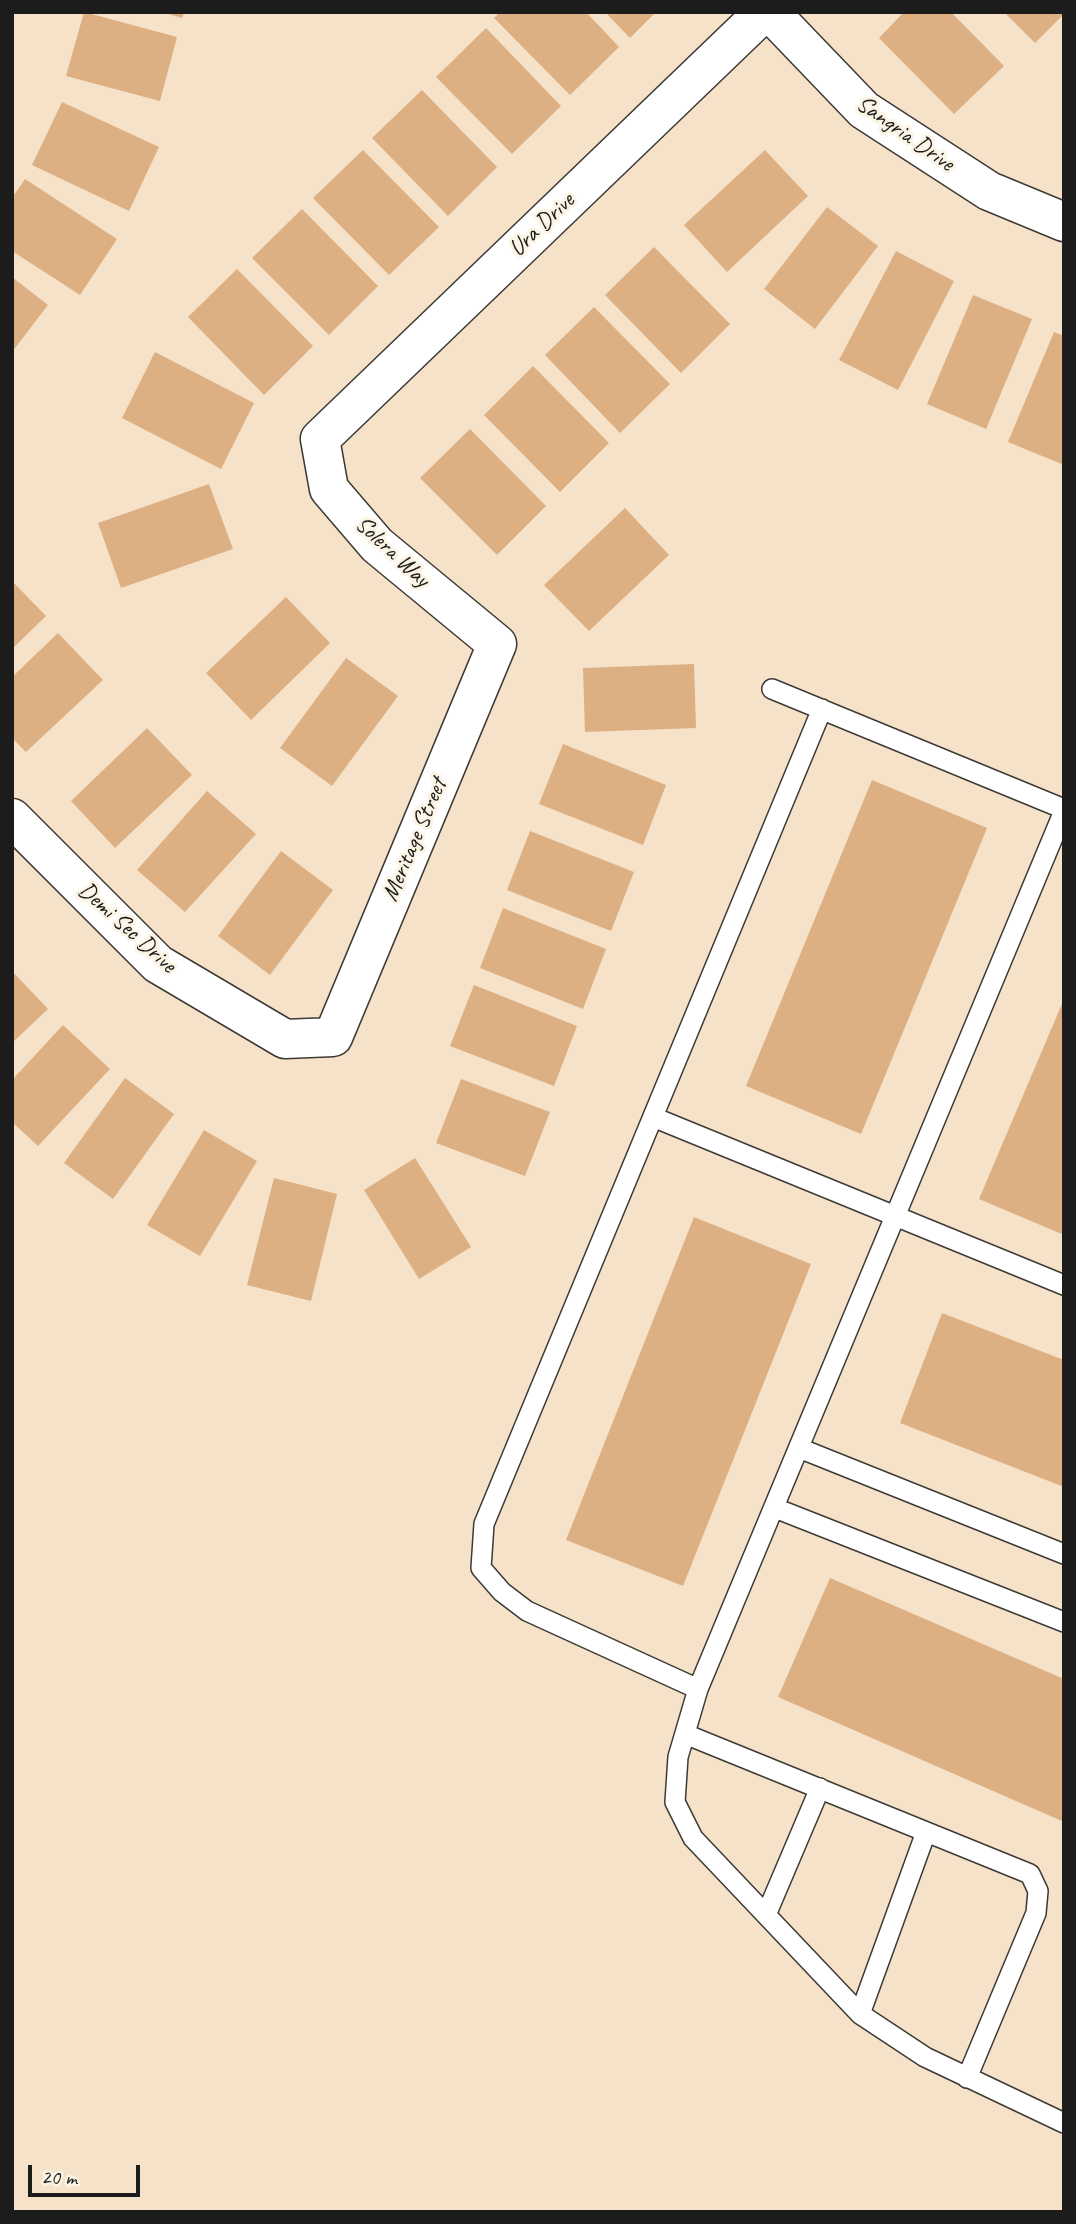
<!DOCTYPE html>
<style>
body{margin:0}
#map{position:relative;width:1076px;height:2224px;overflow:hidden;background:#f6e2c8;font-family:Caveat,sans-serif}
canvas{display:block}
.frame{position:absolute;inset:0;border:14px solid #1c1c1c;pointer-events:none}
.scale{position:absolute;left:28px;top:2165px;width:112px;height:32px;box-sizing:border-box;border:4px solid #1c1c1c;border-top:0;padding-left:9px;font-size:21px;line-height:24px;white-space:nowrap;color:#1c1c1c;-webkit-text-stroke:5px #fcf5e5;paint-order:stroke}
</style>
<div id="map">
<canvas width="1076" height="2224"></canvas>
<div class="frame"></div>
<div class="scale">20 m</div>
</div>
<script>
const context = document.querySelector('canvas').getContext('2d');
context.lineJoin = 'round';
function paint(path, color) { context.fillStyle = color; context.fill(path, 'evenodd'); }
const toPath = rows => new Path2D(rows.map(r => 'M' + r).join(''));
function trace(path, color, width, dash) { context.strokeStyle = color; context.lineWidth = width; context.lineCap = dash ? 'butt' : 'round'; context.setLineDash(dash || []); context.stroke(path); }
function write(font, color, halo, rows, align = 'center') {
  context.font = font + ' Caveat,sans-serif'; context.lineWidth = 6; context.setLineDash([]); context.textBaseline = 'middle'; context.strokeStyle = halo; context.fillStyle = color; for (const [text, x, y, turn = 0] of rows) {
    context.save(); context.translate(x, y); context.rotate((+turn || 0) * Math.PI / 180); context.textAlign = isNaN(turn) ? turn : align; if (halo) context.strokeText(text, 0, 0); context.fillText(text, 0, 0); context.restore();
  }
}
paint(toPath([
 [84,12,177,37,160,101,66,76],
 [162,12,184,12,182,18],
 [500,12,586,12,619,47,570,95,494,18],
 [605,12,656,12,630,38],
 [904,12,951,12,1004,66,954,114,879,38],
 [1004,12,1064,12,1064,14,1035,43],
 [486,28,561,106,512,154,436,77],
 [422,90,497,167,448,216,372,138],
 [62,102,159,147,129,211,32,165],
 [363,150,439,227,389,275,313,198],
 [765,150,808,196,727,272,684,225],
 [25,179,117,239,80,295,12,251,12,198],
 [827,207,878,246,815,329,764,289],
 [302,209,378,286,329,335,252,258],
 [654,247,730,324,681,373,605,295],
 [896,251,954,281,898,390,839,360],
 [237,269,313,346,264,395,188,317],
 [12,277,48,305,12,352],
 [973,295,1032,319,986,429,927,404],
 [594,307,670,384,620,433,545,355],
 [1054,332,1064,336,1064,465,1008,442],
 [155,352,254,403,221,469,122,418],
 [533,366,609,443,560,492,484,415],
 [470,429,546,506,497,555,420,478],
 [209,484,233,549,121,588,98,523],
 [625,508,669,555,589,631,544,585],
 [12,581,46,616,12,649],
 [286,597,330,643,251,720,206,673],
 [58,633,103,680,26,752,12,738,12,677],
 [346,658,398,696,332,786,280,748],
 [694,664,696,728,585,732,583,668],
 [147,728,192,775,115,848,71,801],
 [563,744,666,785,643,845,539,804],
 [872,780,987,828,861,1134,746,1086],
 [207,791,256,834,185,912,137,870],
 [530,831,634,872,611,931,507,890],
 [281,851,333,890,270,975,218,936],
 [503,908,606,949,583,1009,480,968],
 [12,971,48,1009,12,1043],
 [474,985,577,1026,554,1086,450,1046],
 [1064,999,1064,1235,979,1199],
 [63,1025,110,1069,38,1146,12,1122,12,1080],
 [125,1078,174,1114,113,1199,64,1163],
 [461,1079,550,1112,525,1176,436,1143],
 [204,1130,257,1161,200,1256,147,1225],
 [415,1158,471,1247,419,1279,364,1190],
 [274,1178,337,1194,311,1301,247,1285],
 [694,1217,811,1264,683,1586,566,1540],
 [942,1313,1064,1360,1064,1487,900,1423],
 [830,1578,1064,1679,1064,1822,778,1697]
]), '#ddb083');
const lane = toPath([
 [772,689,1064,809],
 [1064,811,698,1689,678,1757,675,1802,693,1838,860,2014,925,2057,1064,2123],
 [653,1117,1064,1285],
 [799,1448,1064,1554],
 [775,1508,1064,1622],
 [698,1689,527,1611,502,1592,481,1568,484,1524,822,709],
 [685,1734,1030,1874,1038,1891,1036,1913,967,2078],
 [766,1915,820,1788],
 [860,2014,926,1832]
]);
const street = toPath([
 [770,12,864,110,989,191,1064,222],
 [12,818,158,964,285,1039,333,1037,497,644,377,545,329,489,320,439,764,12]
]);
trace(lane, '#3d3a36', 22);
trace(street, '#3d3a36', 41);
trace(lane, '#fff', 19);
trace(street, '#fff', 38);
write('24px', '#1c1c1c', '#fcf5e5', [
 ["Sangria Drive",905,134,35],
 ["Ura Drive",542,225,-44],
 ["Solera Way",392,552,43],
 ["Meritage Street",415,840,-67],
 ["Demi Sec Drive",127,928,42]
]);
</script>
